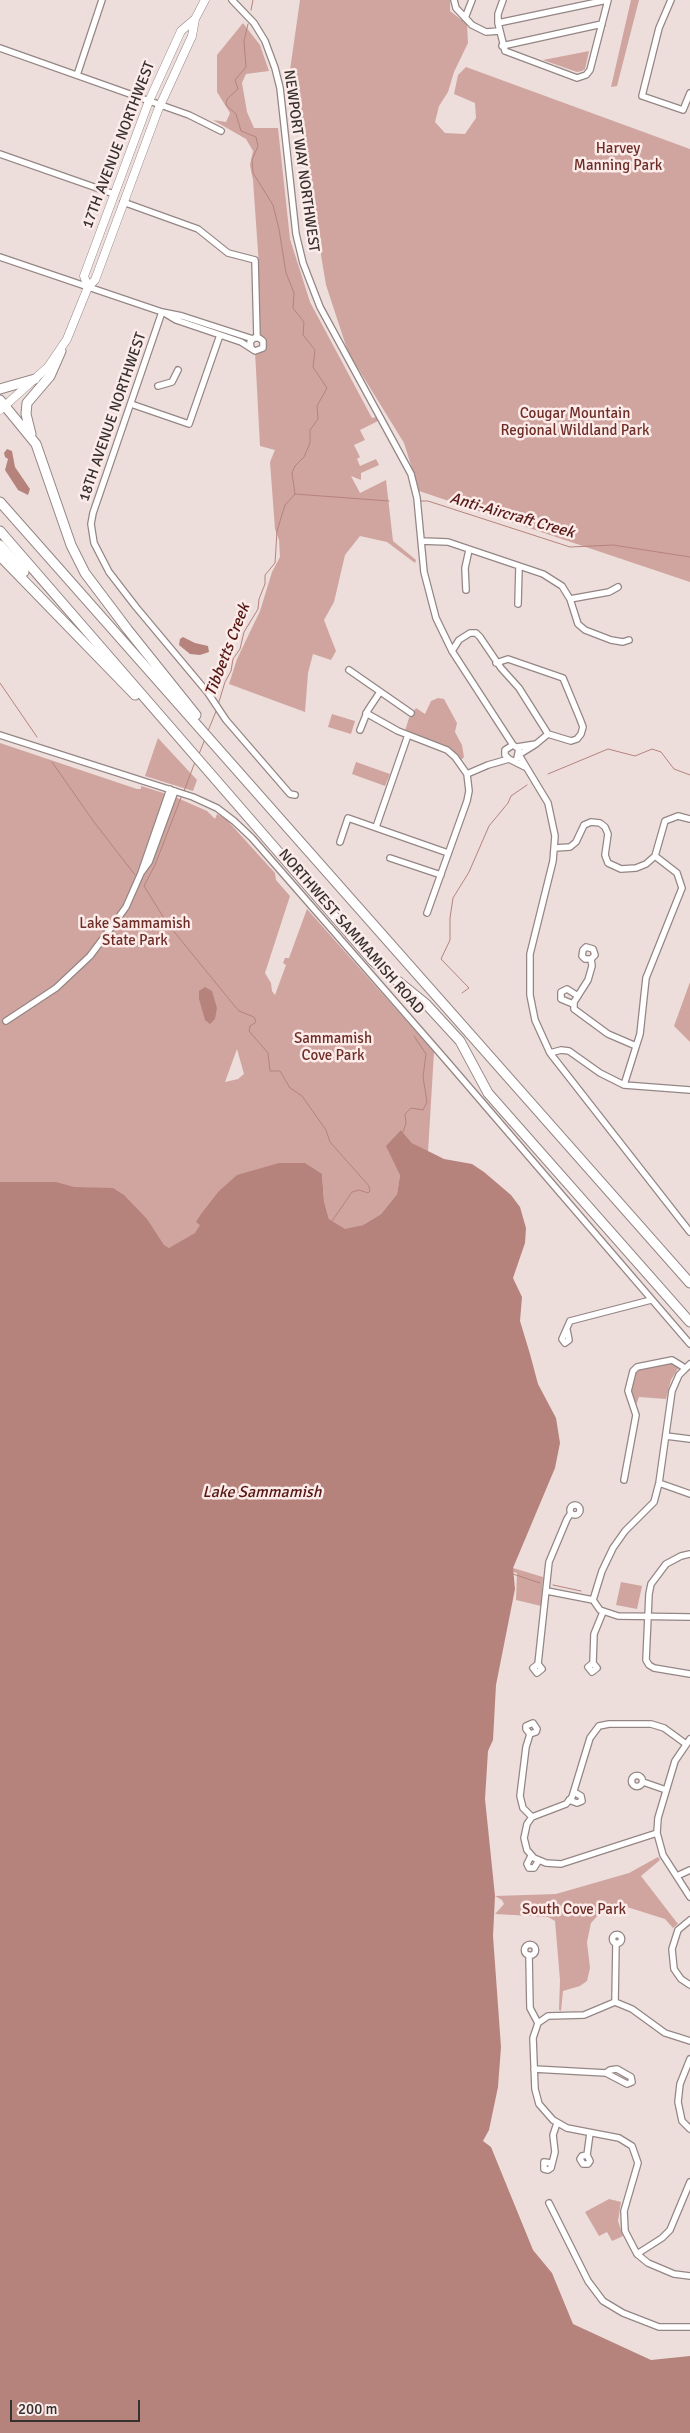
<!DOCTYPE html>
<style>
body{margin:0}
#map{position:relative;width:690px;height:2433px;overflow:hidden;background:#eddedc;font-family:Signika,sans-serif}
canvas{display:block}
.scale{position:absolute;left:10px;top:2400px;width:130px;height:22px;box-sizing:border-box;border:2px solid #36302f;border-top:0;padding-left:6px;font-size:15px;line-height:18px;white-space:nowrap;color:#36302f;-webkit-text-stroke:4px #fbebe9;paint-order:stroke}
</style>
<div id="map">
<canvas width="690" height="2433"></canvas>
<div class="scale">200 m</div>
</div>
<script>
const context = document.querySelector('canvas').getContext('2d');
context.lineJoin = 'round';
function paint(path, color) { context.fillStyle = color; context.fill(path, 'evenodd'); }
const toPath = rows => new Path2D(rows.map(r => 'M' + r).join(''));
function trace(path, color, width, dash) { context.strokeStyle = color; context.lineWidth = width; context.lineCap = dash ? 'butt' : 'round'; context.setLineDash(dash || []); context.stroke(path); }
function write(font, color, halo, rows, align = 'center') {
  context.font = font + ' Signika,sans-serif'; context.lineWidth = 5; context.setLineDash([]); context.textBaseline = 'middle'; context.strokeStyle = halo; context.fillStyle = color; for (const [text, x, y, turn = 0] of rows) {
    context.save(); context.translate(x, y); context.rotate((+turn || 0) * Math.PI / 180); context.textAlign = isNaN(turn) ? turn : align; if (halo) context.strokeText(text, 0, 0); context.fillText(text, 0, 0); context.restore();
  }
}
paint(toPath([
 [300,0,450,0,450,11,467,24,468,43,454,72,448,92,439,106,435,122,445,133,465,134,476,118,475,103,454,94,458,75,466,67,690,149,690,582,419,491,404,443,348,352,326,285,290,70],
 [631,0,639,0,617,86,611,87],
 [243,23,260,45,269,71,246,74,242,83,247,112,254,128,278,128,290,239,310,302,372,418,376,417,378,421,360,430,365,440,354,445,360,457,357,459,360,466,376,459,379,465,361,473,361,480,351,476,360,493,386,480,393,541,416,560,415,563,387,542,360,536,345,555,334,602,324,620,336,651,331,660,313,654,308,673,305,712,229,684,237,659,260,611,272,572,280,557,279,540,275,529,270,462,275,450,260,446,255,351,262,349,255,270,259,266,253,180,250,165,253,151,246,139,213,120,226,122,230,113,217,92,217,55],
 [589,51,585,69,582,71,577,72,543,60],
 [438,698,444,699,457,723,455,732,462,745,464,757,459,762,453,754,404,734,409,718,416,708,425,714,431,701],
 [332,714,355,721,351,734,328,727],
 [158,738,197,780,193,791,145,776],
 [0,743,137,789,141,789,141,786,173,796,207,811,215,819,217,814,226,819,275,873,276,880,290,896,265,973,271,983,272,991,275,995,286,965,283,963,285,958,289,958,307,909,434,1052,428,1152,412,1143,401,1130,400,1175,397,1194,381,1214,363,1225,345,1230,329,1219,324,1201,322,1174,204,1266,0,1202],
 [237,1049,244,1074,238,1079,225,1082],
 [356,762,390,774,385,786,352,774],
 [690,982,690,1042,674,1026],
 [672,1360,681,1364,671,1380,666,1399,639,1397,635,1408,629,1394,633,1371],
 [513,1568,543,1577,541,1606,516,1600,517,1573,513,1572],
 [621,1582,642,1586,637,1609,616,1605],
 [658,1857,660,1860,641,1876,678,1924,673,1928,665,1919,627,1907,610,1908,600,1913,591,1923,587,1942,590,1968,587,1981,580,1986,563,1991,561,2011,559,2010,560,1980,555,1921,548,1917,495,1914,504,1904,502,1900,495,1896,556,1894,629,1873],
 [609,2199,621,2202,618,2221,623,2236,612,2241,607,2232,599,2236,585,2212]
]), '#d0a59f');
paint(toPath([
 [7,449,12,451,15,467,30,489,28,495,18,490,5,470,8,459,5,457,4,453],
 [183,637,195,643,208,646,209,652,200,655,190,654,179,645,180,639],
 [205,987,212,991,217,1008,215,1019,210,1024,205,1020,199,999,199,991],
 [401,1130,412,1143,444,1159,472,1164,484,1172,511,1195,520,1207,526,1228,525,1243,513,1278,522,1297,520,1321,530,1354,538,1384,556,1418,560,1443,555,1468,513,1568,515,1589,496,1685,493,1740,488,1751,485,1799,495,1896,493,1936,501,2047,498,2087,489,2130,483,2141,491,2147,533,2250,552,2273,573,2324,651,2360,690,2356,690,2433,0,2433,0,1182,56,1182,74,1187,113,1188,124,1195,147,1219,164,1245,169,1248,195,1233,200,1225,196,1222,201,1214,219,1191,237,1175,279,1163,305,1163,322,1174,324,1201,329,1219,345,1229,363,1225,381,1214,397,1194,400,1175,386,1146]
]), '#b6837c');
trace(toPath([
 [251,10,253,0],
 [295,494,389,501],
 [419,501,428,501,570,547,613,545,690,557],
 [0,683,37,737],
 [218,705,225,682,231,671,233,659,240,649,244,632,258,609,259,599,265,584,265,575,275,563,277,531,285,505,295,494,292,473,295,466,304,457,310,443,310,430,318,419,317,406,327,388,313,367,315,350,303,335,304,322,293,308,294,293,286,273,279,229,273,205,253,173,252,160,258,146,256,137,241,131,236,114,226,105,227,99,238,89,235,80,246,67,244,41,248,24],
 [208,731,217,709],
 [199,754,205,739],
 [52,762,94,822,135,875],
 [548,774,608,749,635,756,652,749,661,752,674,769,690,775],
 [184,791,195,762],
 [182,795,155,865,144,886,167,923,233,1004,239,1011,254,1017,256,1022,250,1026,249,1031,268,1053,270,1071,280,1071,290,1088,302,1096,326,1130,330,1142,369,1186,370,1191,368,1193,359,1190,352,1192,332,1221],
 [462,993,469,988,441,959,450,940,450,918,453,898,469,872,489,826,508,803,511,796,527,785],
 [403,1132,406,1123,405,1114,411,1108,423,1110,427,1102,423,1077,426,1054,414,1036],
 [513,1574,540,1583],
 [553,1585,581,1591]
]), '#b6837c', 1);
const minor = toPath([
 [232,0,254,23,265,41,275,68,280,88,296,234,303,263,320,307,411,474,417,498,424,572,436,618,452,651,513,745],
 [454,0,456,8,472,25,486,32,499,31],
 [503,0,498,14,498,23,505,51,577,78,586,75,590,70,608,0],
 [671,0,659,28,642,96,683,110,690,93],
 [465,18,472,0],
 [498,23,607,0],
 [502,46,602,24],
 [0,48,189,115,221,131],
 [77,75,102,0],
 [0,154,114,194],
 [123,202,198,229,228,253,255,260,257,337],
 [0,257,162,312,182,316,253,339],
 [162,312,93,513,91,524,94,543,109,572,136,607,208,693,226,720,290,794,295,795],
 [166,314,176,320,241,342,255,351,263,348,263,341,259,338,254,338,250,342,251,348],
 [158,386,172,382,178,370],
 [131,404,189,424,220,335],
 [421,541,448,542,543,574,562,586,570,599,578,624,585,630,611,640,623,642,629,640],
 [466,590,465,568,469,550],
 [570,599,609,592,618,587],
 [518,604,519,567],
 [452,651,459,640,470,633,476,633,480,637,501,668,519,688,548,734,536,744],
 [496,663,508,659,563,678,580,719,583,727,581,734,577,739,571,741,548,734],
 [349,670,411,713],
 [366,713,398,731,447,750,455,757,467,774,469,791,467,801,427,913],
 [360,730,368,710,380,692],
 [0,735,193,797,217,808,234,821,252,838,445,1059,690,1344],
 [517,747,536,744,520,754],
 [519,755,548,803,555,836,553,861,530,954,530,995,535,1020,550,1053,690,1232],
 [509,759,505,755,505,750,513,745,519,749,517,758],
 [467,774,488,765,509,759,525,767],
 [376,827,408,735],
 [340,842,348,818,448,853],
 [555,848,570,847,576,842,584,825,591,822,600,823,605,827,608,834,605,855,608,863,621,869,636,868,646,864,655,856,665,821,678,816,690,819],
 [390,858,441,875],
 [141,873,170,789],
 [591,959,585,959,582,956,583,950,586,947,593,949,595,955,591,959,592,966,588,980,574,1002,574,1009,608,1034,636,1046],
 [573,1004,561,999,561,992,567,989,578,996],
 [6,1021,56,988,90,956,105,936,126,907,141,873,149,862,175,791],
 [550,1053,561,1050,569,1051,600,1073,624,1085,690,1090],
 [624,1085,640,1034,646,978,682,888,677,873,655,856],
 [567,1330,569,1340,565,1343,562,1339,570,1321,651,1300],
 [666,1436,690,1439],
 [624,1480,636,1415,628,1391,633,1371,637,1367,672,1360,685,1368],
 [659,1483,690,1494],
 '570 1510a5 5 0 1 1 10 0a5 5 0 1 1-10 0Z',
 [690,1554,681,1556,666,1564,651,1584,649,1594,646,1660,649,1665,654,1668,690,1674],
 [547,1591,593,1600,600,1610,618,1616,690,1617],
 [593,1600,602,1571,613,1548,625,1531,654,1502,659,1483,672,1391,679,1375,690,1364],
 [593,1663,588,1667,592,1672,597,1668,593,1663,594,1634,603,1612],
 [538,1664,533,1668,537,1673,542,1669,538,1664,549,1562,567,1519,571,1513],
 [530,1734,526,1729,526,1726,533,1723,537,1729,536,1732,530,1734,526,1747,520,1796,523,1808,532,1817],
 [690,1739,675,1761,658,1818,657,1833,663,1855,690,1897],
 '631.5 1781a5.5 5.5 0 1 1 11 0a5.5 5.5 0 1 1-11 0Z',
 [643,1782,666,1790],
 [569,1800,577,1803,582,1801,581,1796,574,1792],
 [657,1833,561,1864,546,1863,534,1858,527,1850,524,1838,527,1824,532,1817,566,1804,572,1797,590,1738,599,1726,609,1724,651,1724,664,1728,686,1744],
 [531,1856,527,1864,529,1868,534,1868,539,1860],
 [677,1876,690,1870],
 [690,1920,678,1930,672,1949,674,1969,681,1979,690,1985],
 '612.5 1939a4.5 4.5 0 1 1 9 0a4.5 4.5 0 1 1-9 0Z',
 '524.5 1950a5.5 5.5 0 1 1 11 0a5.5 5.5 0 1 1-11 0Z',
 [529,1955,530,2008,538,2023,533,2038,535,2089,539,2104,553,2120,567,2128,619,2138,632,2146,638,2163,624,2211,625,2231,637,2254,648,2263,674,2274,690,2276],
 [615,2002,616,1943],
 [538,2023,548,2016,584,2015,615,2002,632,2009,665,2033,690,2041],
 [690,2059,680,2084,678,2102,682,2121,690,2129],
 [534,2069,606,2073,627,2084,632,2082,631,2077,617,2069,610,2070,606,2073],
 [587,2155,582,2156,580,2159,583,2164,588,2164,590,2161,587,2155,590,2133],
 [551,2163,544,2162,544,2169,548,2170,551,2168,555,2152,553,2135,557,2123],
 [549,2203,588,2281,603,2301,623,2313,659,2327,690,2327],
 [637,2254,662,2238,670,2230,690,2182]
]);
const major = toPath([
 [88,287,84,276,149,101,181,31,195,19],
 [0,410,48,367,67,339,88,287,95,280,158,110,192,36,195,19,205,0]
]);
const highway = toPath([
 [0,389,35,379],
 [0,400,36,444,71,545,85,573,128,630,196,715],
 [31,434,26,414,27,403,50,376,61,351],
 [0,502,690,1283],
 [0,531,373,961,426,1004,460,1041,488,1093,690,1322],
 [0,545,24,572],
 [0,556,135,695]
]);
trace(minor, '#948684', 8);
trace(major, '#948684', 9);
trace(highway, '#948684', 11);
trace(minor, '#fff', 5.5);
trace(major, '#fff', 8);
trace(highway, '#fff', 9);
write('15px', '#36302f', '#fbebe9', [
 ["17TH AVENUE NORTHWEST",119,145,-69],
 ["NEWPORT WAY NORTHWEST",301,161,82],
 ["18TH AVENUE NORTHWEST",113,417,-71],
 ["NORTHWEST SAMMAMISH ROAD",351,932,49]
]);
write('15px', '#6f2d28', '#fbebe9', [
 ["Harvey",618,149],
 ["Manning Park",618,166],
 ["Cougar Mountain",575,414],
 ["Regional Wildland Park",575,431],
 ["Lake Sammamish",135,924],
 ["State Park",135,941],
 ["Sammamish",333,1039],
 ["Cove Park",333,1056],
 ["South Cove Park",574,1910]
]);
write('italic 16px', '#571714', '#fbebe9', [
 ["Anti-Aircraft Creek",512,516,16],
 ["Tibbetts Creek",228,650,-69],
 ["Lake Sammamish",262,1493]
]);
</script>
